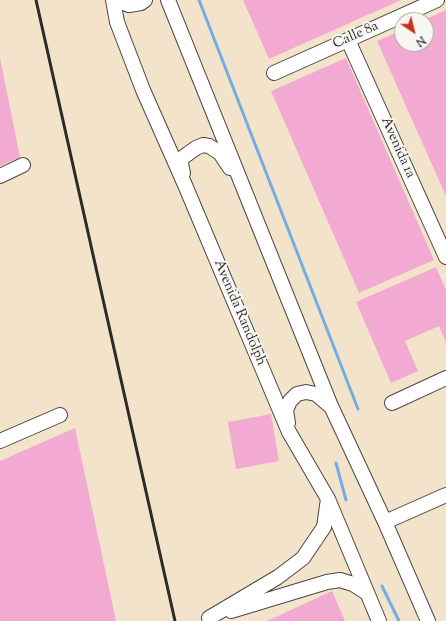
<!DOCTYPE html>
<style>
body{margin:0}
#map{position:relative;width:446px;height:621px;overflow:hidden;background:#f4e3cb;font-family:"Sorts Mill Goudy",serif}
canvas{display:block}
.north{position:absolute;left:394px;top:12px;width:40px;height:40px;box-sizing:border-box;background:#f6f6f2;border:1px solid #a5a5a2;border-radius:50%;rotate:145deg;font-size:11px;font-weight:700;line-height:16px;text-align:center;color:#2b2b2b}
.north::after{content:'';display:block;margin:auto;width:14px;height:18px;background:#c8321e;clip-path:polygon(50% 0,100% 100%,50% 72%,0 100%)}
</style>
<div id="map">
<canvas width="446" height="621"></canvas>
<div class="north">N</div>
</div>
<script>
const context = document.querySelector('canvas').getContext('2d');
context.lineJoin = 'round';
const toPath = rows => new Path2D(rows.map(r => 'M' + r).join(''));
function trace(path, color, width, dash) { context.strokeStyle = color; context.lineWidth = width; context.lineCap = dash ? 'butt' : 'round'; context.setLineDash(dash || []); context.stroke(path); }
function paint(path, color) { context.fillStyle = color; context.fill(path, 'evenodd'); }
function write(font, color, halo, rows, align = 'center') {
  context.font = font + ' "Sorts Mill Goudy",serif'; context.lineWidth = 4; context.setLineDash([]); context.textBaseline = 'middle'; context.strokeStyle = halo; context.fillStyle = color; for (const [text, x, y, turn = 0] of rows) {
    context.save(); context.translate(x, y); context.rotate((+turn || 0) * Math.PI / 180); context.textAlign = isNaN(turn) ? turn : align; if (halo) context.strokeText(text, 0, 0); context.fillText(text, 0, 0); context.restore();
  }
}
trace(toPath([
 [199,0,358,409],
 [336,463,346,500],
 [382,586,399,621]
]), '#72ade3', 3);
paint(toPath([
 [243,0,401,0,269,59],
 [446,10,446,196,377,41,402,30,402,44,426,44,426,19],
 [0,58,20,157,0,166],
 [346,58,434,260,359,293,271,91],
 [436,267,446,290,446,342,439,326,405,341,418,371,391,383,356,302],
 [271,414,279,461,236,469,228,422],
 [75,428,116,621,0,621,0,461],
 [332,591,345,621,267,621]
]), '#f2aad2');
const minor = toPath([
 [113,0,117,22,143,90,185,185,289,432,328,499,379,621],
 [117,0,129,5,141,3,145,0],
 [168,0,331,406,385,522,428,621],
 [348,40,446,257],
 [274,73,437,0],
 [183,173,181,164,182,158,196,148,203,145,209,146,220,153,230,168],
 [0,176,23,165],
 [392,403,446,378],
 [288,423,286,410,290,401,297,394,306,392,316,394,330,406],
 [0,441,60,415],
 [385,522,446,495],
 [231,611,327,582,340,580,353,584,367,593],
 [209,618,278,577,303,558,324,527,328,499]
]);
trace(minor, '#494743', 16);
trace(minor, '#fff', 14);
trace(toPath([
 [36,0,175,621]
]), '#2b2b2b', 3);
write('14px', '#2b2b2b', '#f6f6f2', [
 ["Calle 8a",356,36,-24],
 ["Avenida 1a",397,148,66],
 ["Avenida Randolph",239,313,67]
]);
</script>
